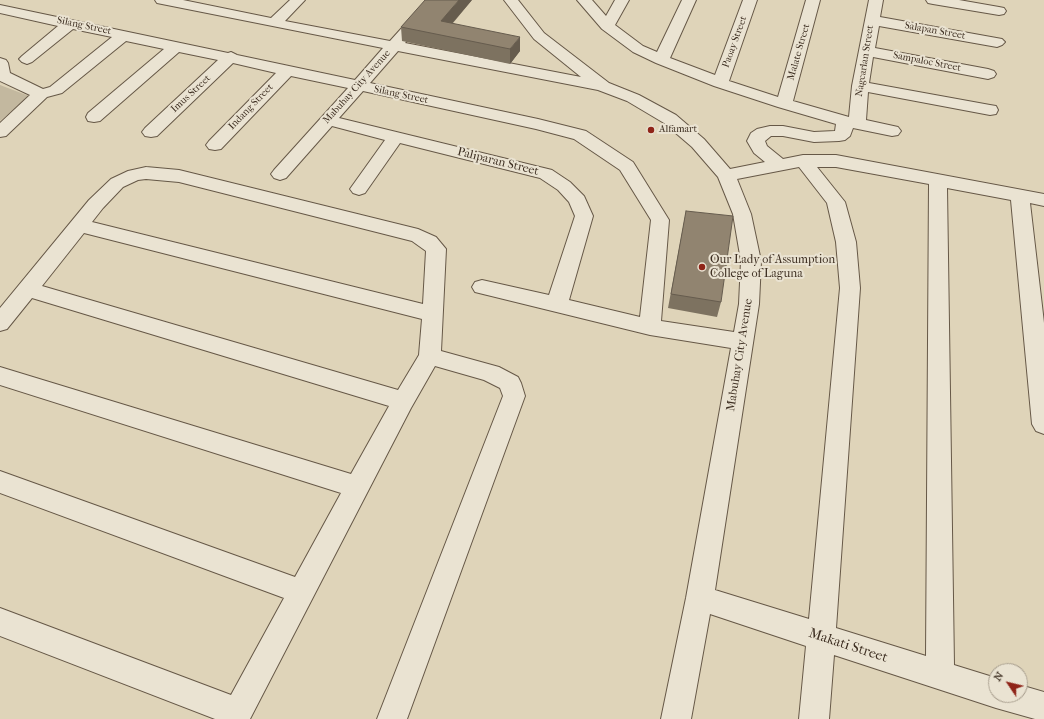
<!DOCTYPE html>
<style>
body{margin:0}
#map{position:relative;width:1044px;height:719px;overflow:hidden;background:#dfd4b9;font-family:"IM FELL French Canon",serif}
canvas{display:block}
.north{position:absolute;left:988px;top:663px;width:40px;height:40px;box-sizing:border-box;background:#eae3d2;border:1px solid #a59b8b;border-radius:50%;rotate:305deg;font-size:11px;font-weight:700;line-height:16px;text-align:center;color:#3d2e21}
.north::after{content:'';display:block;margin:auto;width:14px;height:18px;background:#8f2418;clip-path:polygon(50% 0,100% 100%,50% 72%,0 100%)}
</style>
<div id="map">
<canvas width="1044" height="719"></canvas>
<div class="north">N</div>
</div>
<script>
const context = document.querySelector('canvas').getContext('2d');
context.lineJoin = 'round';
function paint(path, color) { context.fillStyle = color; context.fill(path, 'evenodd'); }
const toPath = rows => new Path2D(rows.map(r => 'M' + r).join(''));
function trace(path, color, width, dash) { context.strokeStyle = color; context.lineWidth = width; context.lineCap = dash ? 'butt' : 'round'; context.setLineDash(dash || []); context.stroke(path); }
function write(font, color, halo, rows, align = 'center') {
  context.font = font + ' "IM FELL French Canon",serif'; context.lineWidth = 4; context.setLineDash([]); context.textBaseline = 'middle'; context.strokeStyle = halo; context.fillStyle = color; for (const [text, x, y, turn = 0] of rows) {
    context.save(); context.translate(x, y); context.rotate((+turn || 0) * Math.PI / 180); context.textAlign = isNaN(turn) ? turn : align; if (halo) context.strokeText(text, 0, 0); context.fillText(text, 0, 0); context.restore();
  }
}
paint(toPath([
 [0,85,29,96,0,121]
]), '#c3b89f');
const minor = toPath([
 [155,0,183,0,271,18,290,0,305,0,285,21,390,41,427,0,442,0,405,43,581,77,534,39,504,0,518,0,544,33,609,83,639,95,676,115,704,139,730,169,765,162,754,153,747,141,751,133,757,129,770,126,783,126,814,132,835,131,836,124,778,107,714,86,656,63,633,52,602,29,577,0,592,0,606,16,615,0,629,0,615,25,643,46,657,52,682,0,696,0,670,58,715,75,743,0,757,0,729,81,778,97,806,0,820,0,793,101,849,117,852,86,869,0,883,0,880,17,1002,39,1005,42,1002,45,997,47,879,26,875,48,988,69,994,71,996,74,994,77,988,79,873,57,869,83,990,105,996,106,998,110,996,114,990,115,868,92,866,120,898,127,901,131,898,135,892,136,853,128,850,136,845,140,839,141,814,142,783,136,771,136,765,141,767,146,783,159,803,155,836,155,1044,194,1044,206,1030,203,1044,323,1044,434,1036,431,1032,424,1011,200,947,188,954,665,996,678,996,695,1020,695,1020,685,1044,692,1044,719,1035,719,996,708,834,655,829,719,799,719,806,646,710,614,691,719,661,719,686,598,731,348,650,335,475,292,472,287,475,282,482,280,549,295,575,216,569,202,558,190,540,178,400,143,365,193,359,195,353,193,350,189,385,140,332,126,286,178,280,180,274,178,271,174,274,170,348,88,291,76,221,149,215,150,209,149,206,145,209,141,276,73,233,63,157,136,151,137,145,136,142,132,145,128,218,60,179,52,100,121,94,122,88,121,86,117,88,113,164,49,126,41,62,93,47,97,6,136,0,137,0,123,30,95,0,81,0,58,6,60,8,63,10,73,43,89,50,87,112,37,73,29,32,62,27,64,22,62,19,59,22,56,58,26,0,13,0,5,228,53,231,52,237,55,355,80,383,48,162,4,157,3,155,0],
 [398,51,598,90,627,101,664,123,692,147,718,177,733,214,741,261,739,304,734,332,661,321,669,220,633,162,586,131,538,119,370,83,398,51],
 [363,91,536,129,574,139,620,170,651,220,640,317,569,300,593,216,584,196,570,182,552,170,339,118,363,91],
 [799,167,827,203,836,242,840,288,809,619,715,590,759,304,761,261,751,214,737,179,799,167],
 [817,167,836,167,929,184,926,656,836,628,860,288,856,242,845,202,817,167],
 [926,0,959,0,999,7,1004,8,1006,11,1004,14,999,15,933,4,928,3,926,0],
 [146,167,179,170,418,229,436,237,446,249,441,351,499,367,518,377,521,383,525,396,407,719,377,719,503,396,500,388,484,380,435,366,411,408,250,719,215,719,0,636,0,608,231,695,284,598,0,493,0,471,295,577,341,493,0,385,0,367,351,474,389,406,32,298,7,329,0,331,0,308,89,200,111,179,128,171,146,167],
 [146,179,179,182,412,241,426,251,423,304,92,222,103,208,123,187,138,180,146,179],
 [84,233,422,319,419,355,398,390,42,286,84,233]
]);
trace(minor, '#665847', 2);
paint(minor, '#eae3d2');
paint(toPath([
 [472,0,453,23,520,51,510,64,402,41,401,27],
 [686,211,721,302,717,317,668,308]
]), '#7d7260');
paint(toPath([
 [459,0,472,0,442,35,441,21],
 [520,37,520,51,510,64,510,49]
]), '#665c4e');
const building = toPath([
 [425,0,459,0,441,21,520,37,510,49,401,27,425,0],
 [686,211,733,216,721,302,671,294,686,211]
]);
paint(building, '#918470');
trace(building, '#665c4e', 1);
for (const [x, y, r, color] of [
 [651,130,4,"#8f2418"],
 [702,267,4,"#8f2418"]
]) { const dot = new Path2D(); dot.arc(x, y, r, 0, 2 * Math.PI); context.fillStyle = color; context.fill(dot); trace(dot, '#eae3d2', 1.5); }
write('10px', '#3d2e21', '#eae3d2', [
 ["Silang Street",84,26,12],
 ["Salapan Street",935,31,10],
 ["Paoay Street",735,42,-70],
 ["Malate Street",799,52,-74],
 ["Nagcarlan Street",865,61,-81],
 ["Sampaloc Street",927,62,11],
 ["Mabuhay City Avenue",357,87,-48],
 ["Imus Street",191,94,-43],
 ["Silang Street",401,95,12],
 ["Indang Street",251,107,-46]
]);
write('10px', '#3d2e21', '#eae3d2', [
 ["Alfamart",659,130]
], 'left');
write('12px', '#3d2e21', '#eae3d2', [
 ["Paliparan Street",498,162,14],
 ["Mabuhay City Avenue",740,355,-81]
]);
write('12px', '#3d2e21', '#eae3d2', [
 ["Our Lady of Assumption",710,260],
 ["College of Laguna",710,274]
], 'left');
write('14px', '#3d2e21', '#eae3d2', [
 ["Makati Street",848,646,18]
]);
</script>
